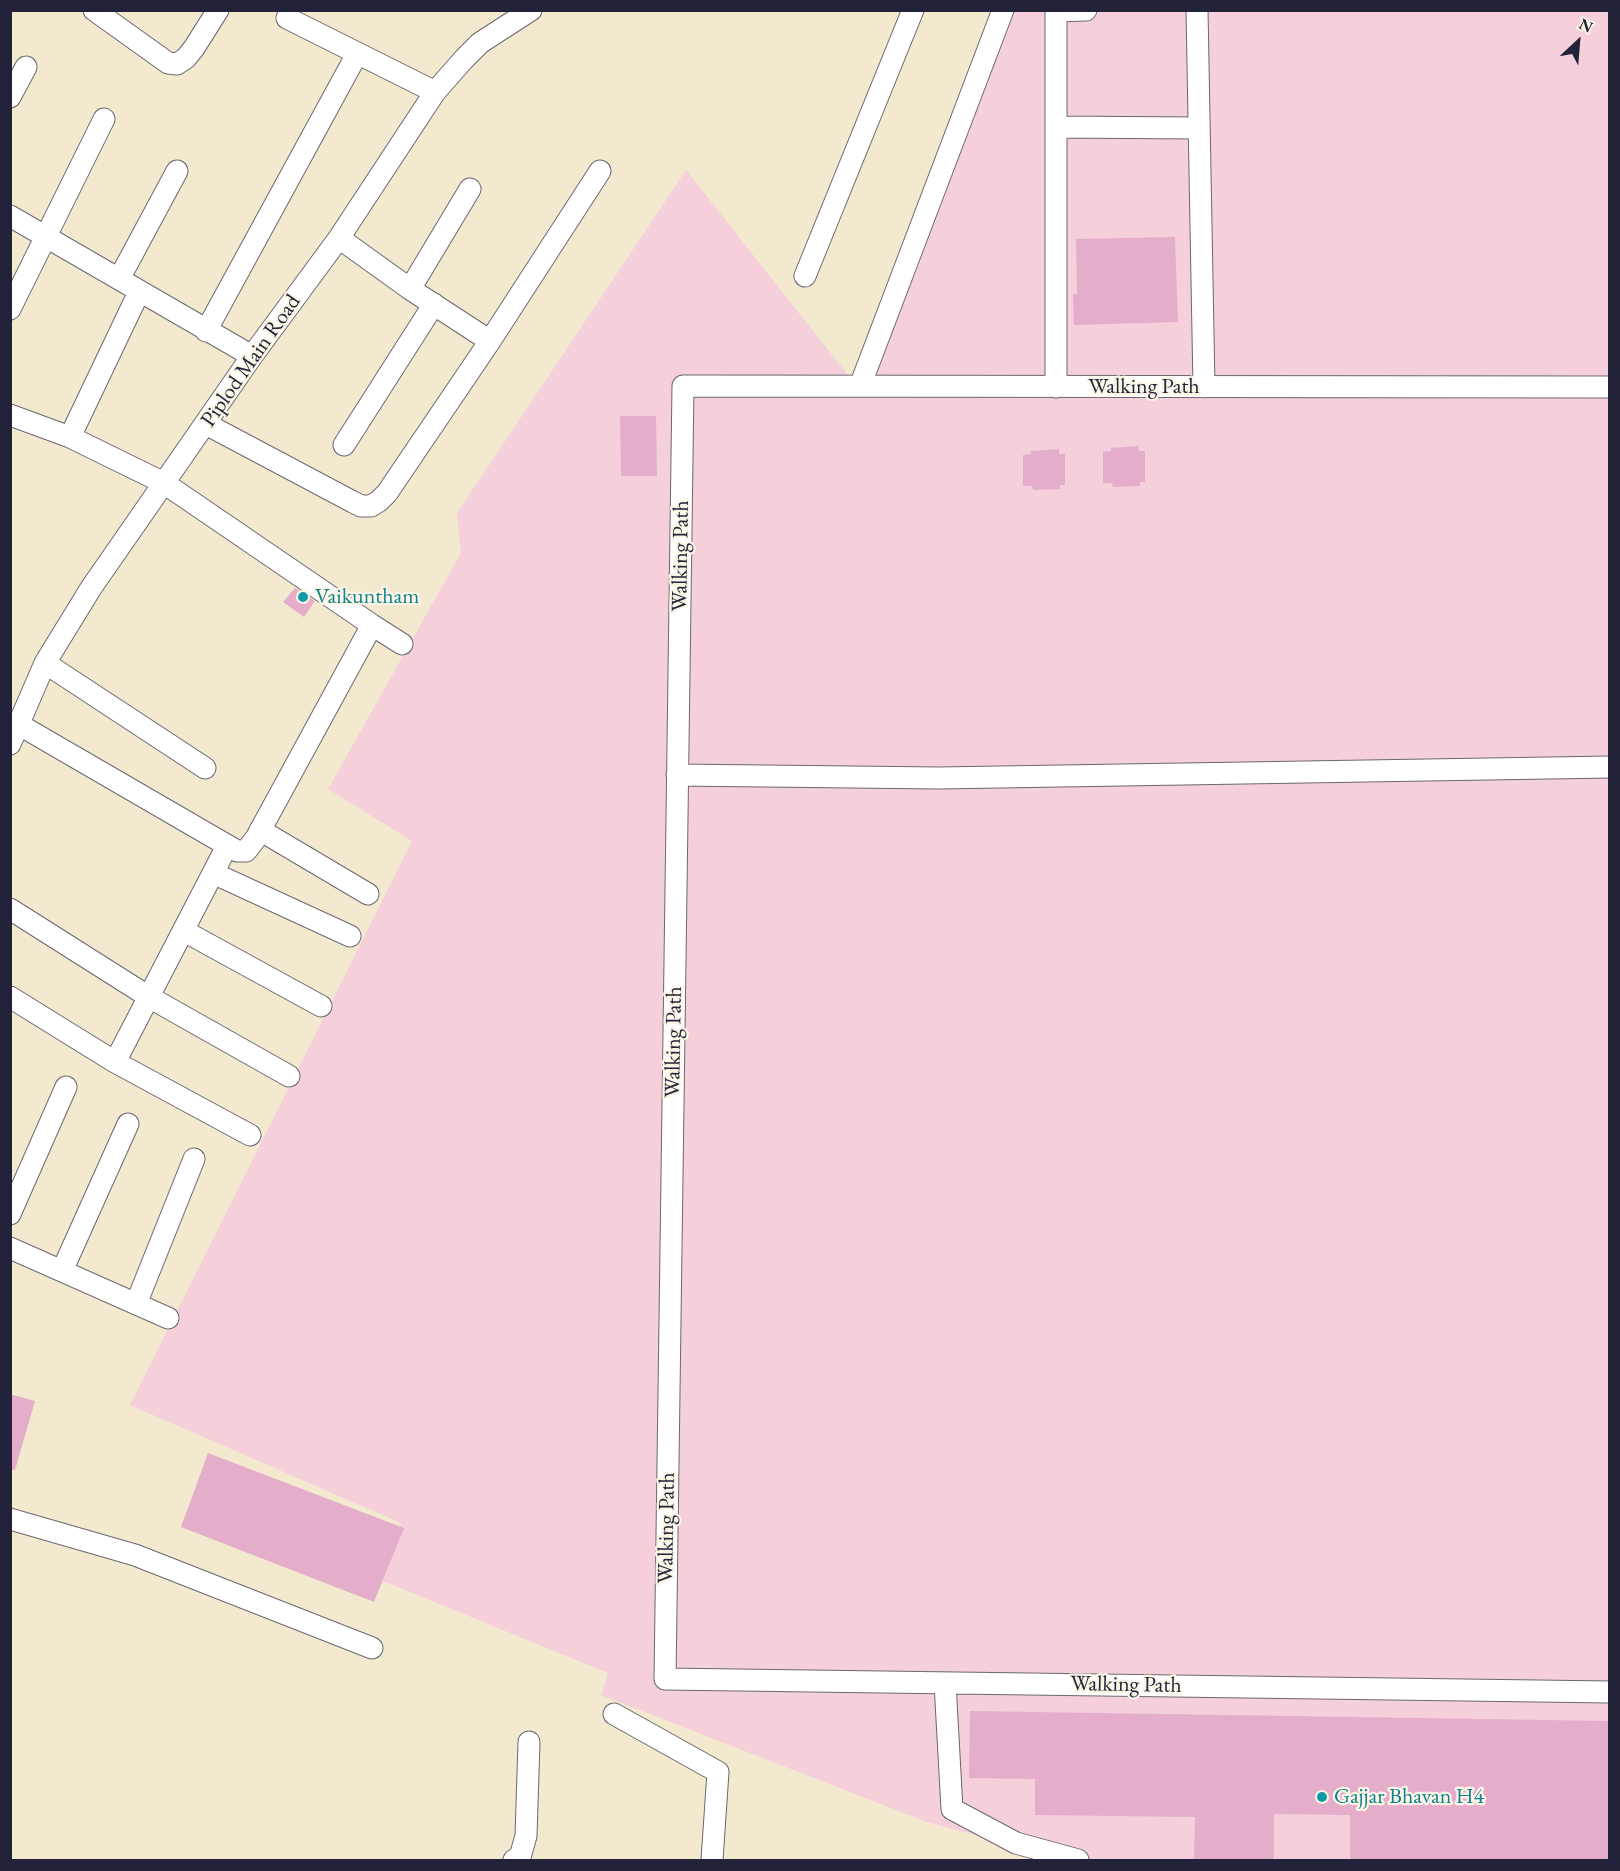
<!DOCTYPE html>
<style>
body{margin:0}
#map{position:relative;width:1620px;height:1871px;overflow:hidden;background:#f2e9cf;font-family:"EB Garamond",serif}
canvas{display:block}
.frame{position:absolute;inset:0;border:12px solid #22223b;pointer-events:none}
.north{position:absolute;left:1548px;top:12px;width:60px;height:60px;-webkit-text-stroke:4px #fcf5e5;paint-order:stroke;rotate:26deg;font-size:16px;font-weight:700;line-height:24px;text-align:center;color:#22223b}
.north::after{content:'';display:block;margin:auto;width:21px;height:27px;background:#22223b;clip-path:polygon(50% 0,100% 100%,50% 72%,0 100%)}
</style>
<div id="map">
<canvas width="1620" height="1871"></canvas>
<div class="frame"></div>
<div class="north">N</div>
</div>
<script>
const context = document.querySelector('canvas').getContext('2d');
context.lineJoin = 'round';
function paint(path, color) { context.fillStyle = color; context.fill(path, 'evenodd'); }
const toPath = rows => new Path2D(rows.map(r => 'M' + r).join(''));
function trace(path, color, width, dash) { context.strokeStyle = color; context.lineWidth = width; context.lineCap = dash ? 'butt' : 'round'; context.setLineDash(dash || []); context.stroke(path); }
function write(font, color, halo, rows, align = 'center') {
  context.font = font + ' "EB Garamond",serif'; context.lineWidth = 4.5; context.setLineDash([]); context.textBaseline = 'middle'; context.strokeStyle = halo; context.fillStyle = color; for (const [text, x, y, turn = 0] of rows) {
    context.save(); context.translate(x, y); context.rotate((+turn || 0) * Math.PI / 180); context.textAlign = isNaN(turn) ? turn : align; if (halo) context.strokeText(text, 0, 0); context.fillText(text, 0, 0); context.restore();
  }
}
paint(toPath([
 [995,11,1609,11,1609,1860,1070,1860,927,1822,601,1695,608,1673,383,1581,401,1523,130,1405,412,841,328,789,461,553,457,513,686,170,851,379]
]), '#f5cfda');
paint(toPath([
 [1175,237,1178,322,1074,325,1073,294,1077,294,1076,239],
 [620,416,656,416,657,476,621,476],
 [1138,446,1139,451,1145,451,1145,482,1140,482,1140,486,1113,487,1112,483,1103,483,1103,452,1111,451,1111,448],
 [1059,449,1059,454,1065,454,1065,485,1060,485,1060,489,1033,490,1032,486,1023,486,1023,455,1031,454,1031,451],
 [295,588,315,601,304,617,283,602],
 [10,1394,35,1401,15,1470,10,1470],
 [208,1453,404,1528,374,1602,181,1527],
 [970,1711,1610,1721,1610,1860,1350,1860,1350,1815,1274,1814,1274,1860,1194,1860,1195,1817,1035,1815,1035,1779,969,1778]
]), '#e4aecb');
const minor = toPath([
 [94,10,168,63,177,64,186,58,194,48,218,10],
 [1197,10,1204,387],
 [287,18,435,92],
 [10,97,26,67],
 [1056,127,1199,128],
 [10,216,252,356],
 [339,238,410,289,490,341],
 [805,276,913,10],
 [119,279,177,171],
 [410,289,470,189],
 [10,309,104,119],
 [206,331,357,54],
 [860,386,1003,10],
 [1056,387,1056,11,1086,10],
 [1610,387,683,386,665,1679,1610,1692],
 [10,415,70,437,164,483,372,625,402,644],
 [206,424,353,502,361,506,371,506,379,501,387,493,490,341,600,171],
 [70,437,139,292],
 [344,445,434,304],
 [45,663,205,768],
 [18,724,237,851,246,851,256,838,372,625],
 [10,744,45,663,91,588,252,356,339,238,435,92,464,59,480,43,531,10],
 [677,775,939,778,1610,767],
 [260,830,368,894],
 [213,873,350,936],
 [10,909,149,997,289,1076],
 [184,931,321,1006],
 [10,997,115,1062,250,1135],
 [115,1062,227,846],
 [10,1214,66,1087],
 [10,1248,168,1318],
 [62,1271,128,1124],
 [136,1304,194,1159],
 [10,1519,135,1555,372,1648],
 [945,1683,952,1809,1016,1843,1078,1860],
 [614,1714,718,1772,712,1860],
 [514,1860,520,1857,526,1836,529,1742]
]);
trace(minor, '#6b686f', 23);
trace(minor, '#fff', 21);
for (const [x, y, r, color] of [
 [303,597,6,"#0f9aa8"],
 [1322,1797,6,"#0f9aa8"]
]) { const dot = new Path2D(); dot.arc(x, y, r, 0, 2 * Math.PI); context.fillStyle = color; context.fill(dot); trace(dot, '#fcf5e5', 2); }
write('22px', '#22223b', '#fcf5e5', [
 ["Piplod Main Road",251,361,-55],
 ["Walking Path",1144,387],
 ["Walking Path",681,556,-89],
 ["Walking Path",674,1042,-89],
 ["Walking Path",667,1528,-89],
 ["Walking Path",1126,1685,1]
]);
write('22px', '#0d838f', '#fcf5e5', [
 ["Vaikuntham",315,597],
 ["Gajjar Bhavan H4",1334,1797]
], 'left');
</script>
